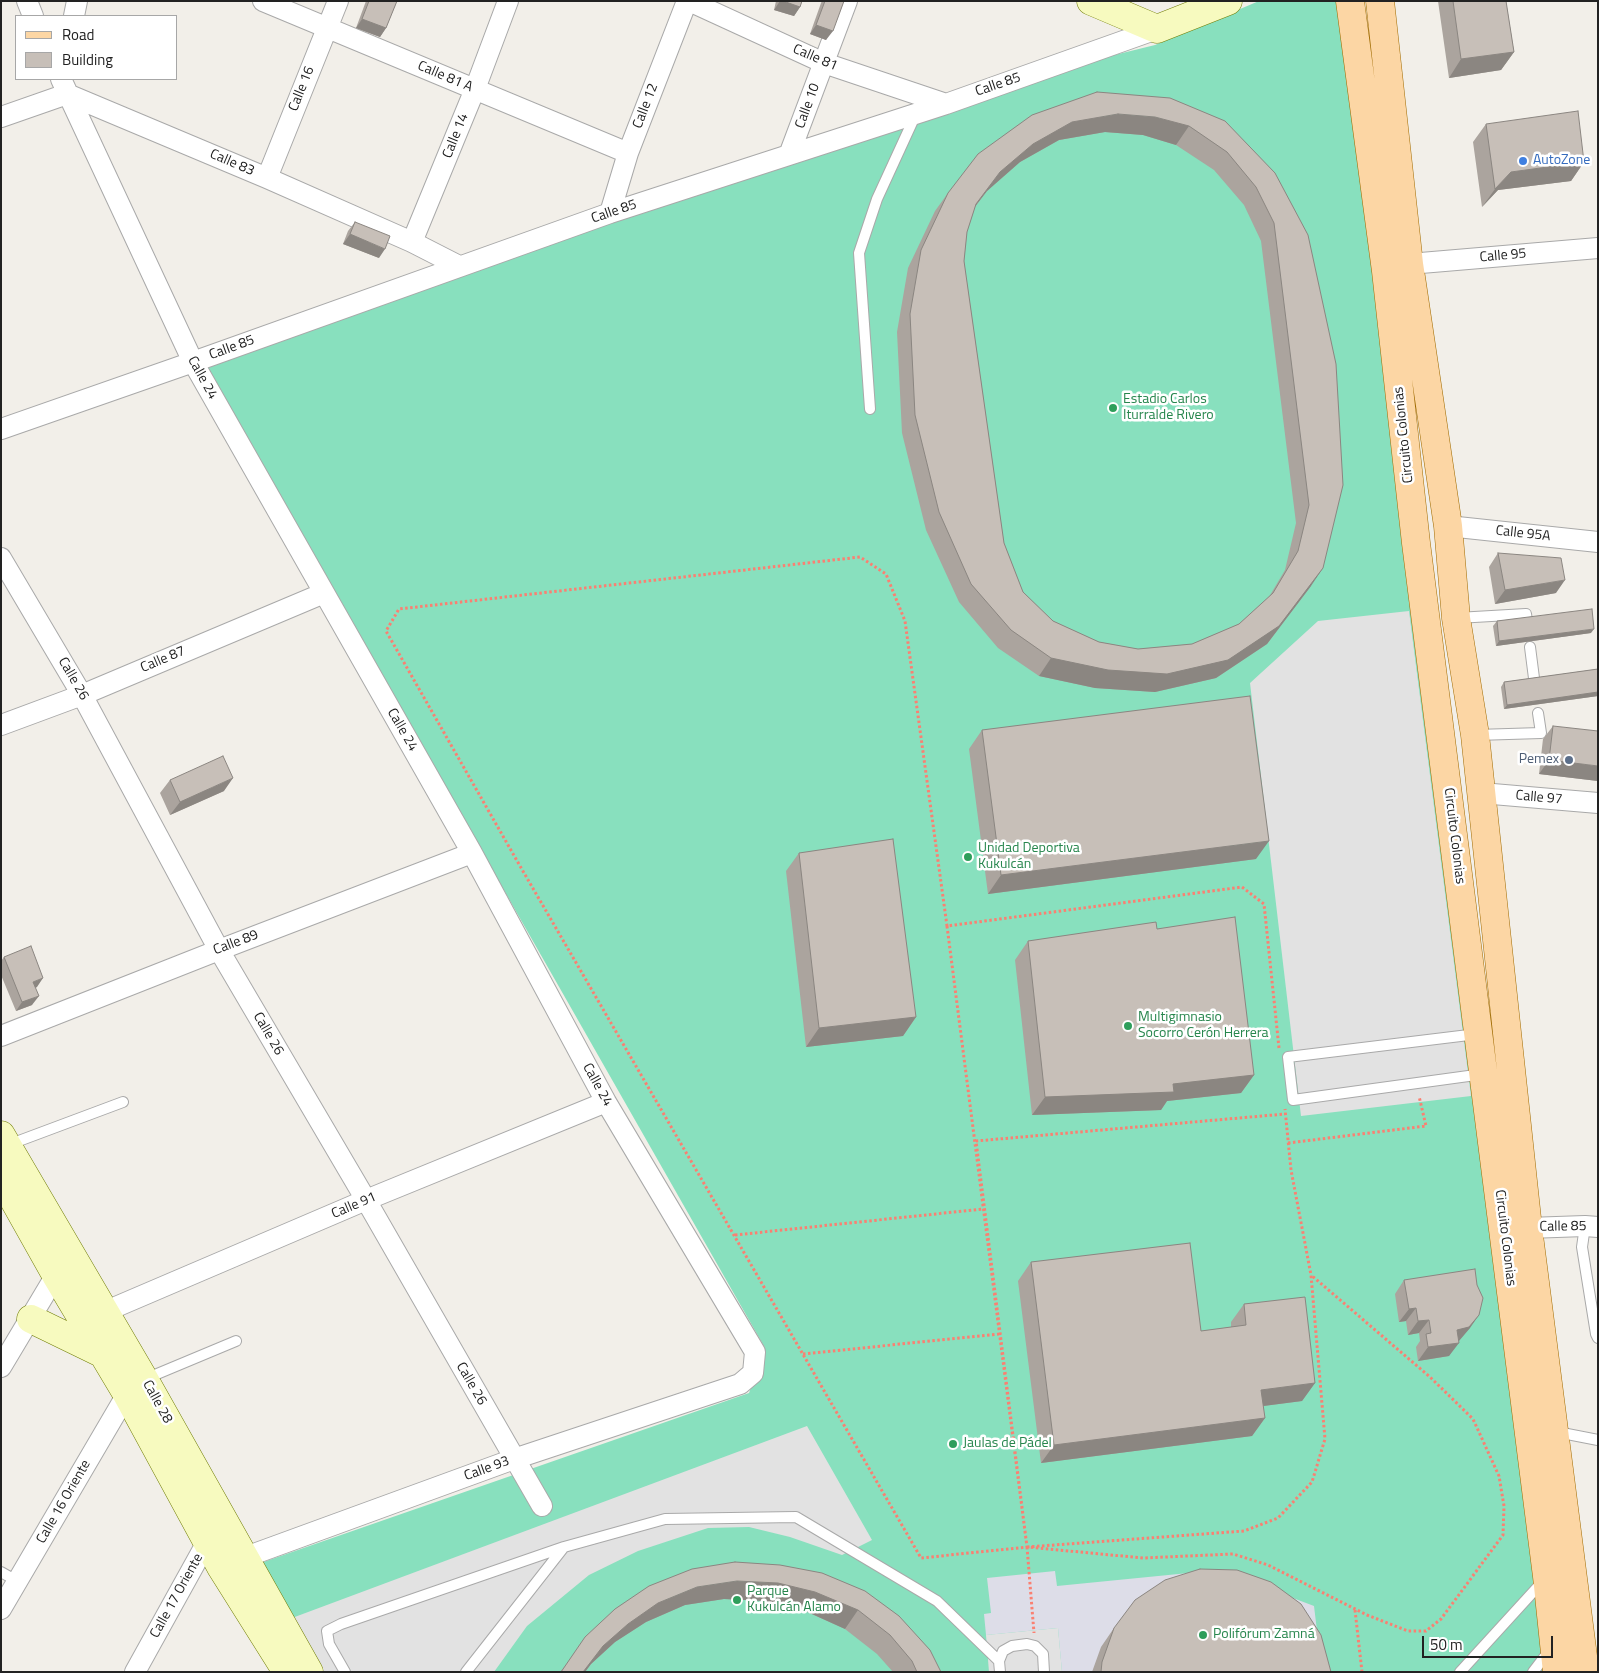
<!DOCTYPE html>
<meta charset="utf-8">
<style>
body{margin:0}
#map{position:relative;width:1599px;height:1673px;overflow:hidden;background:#f2efe9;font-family:"Titillium Web",sans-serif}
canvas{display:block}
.frame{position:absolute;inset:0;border:2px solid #222;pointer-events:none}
.legend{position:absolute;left:15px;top:15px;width:162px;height:65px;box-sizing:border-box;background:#fff;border:1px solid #a7a7a7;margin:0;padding:6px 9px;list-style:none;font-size:15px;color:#222}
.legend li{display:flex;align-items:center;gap:10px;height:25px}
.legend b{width:25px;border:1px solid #a7a7a7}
.scale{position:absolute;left:1422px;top:1636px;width:131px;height:22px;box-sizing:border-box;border:2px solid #222;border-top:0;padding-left:6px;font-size:15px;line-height:18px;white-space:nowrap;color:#222;-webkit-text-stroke:4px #fff;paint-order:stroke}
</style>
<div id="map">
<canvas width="1599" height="1673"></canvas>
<div class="frame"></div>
<ul class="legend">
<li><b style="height:6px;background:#fcd6a4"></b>Road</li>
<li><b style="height:14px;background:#c7bfb8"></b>Building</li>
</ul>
<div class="scale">50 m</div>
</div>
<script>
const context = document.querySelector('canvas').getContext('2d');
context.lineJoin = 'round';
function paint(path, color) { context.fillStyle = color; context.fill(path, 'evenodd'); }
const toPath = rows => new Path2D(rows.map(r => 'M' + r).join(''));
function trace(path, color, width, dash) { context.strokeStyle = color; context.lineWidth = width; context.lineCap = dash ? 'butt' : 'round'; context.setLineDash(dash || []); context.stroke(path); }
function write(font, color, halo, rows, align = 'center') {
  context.font = font + ' "Titillium Web",sans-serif'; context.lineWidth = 5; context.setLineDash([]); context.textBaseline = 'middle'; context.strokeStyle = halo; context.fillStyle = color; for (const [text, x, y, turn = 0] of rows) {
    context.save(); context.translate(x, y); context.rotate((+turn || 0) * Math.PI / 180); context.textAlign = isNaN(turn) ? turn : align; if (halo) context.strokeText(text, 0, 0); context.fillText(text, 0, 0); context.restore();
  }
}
paint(toPath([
 [1259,1,1341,1,1555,1672,308,1672,249,1567,749,1393,765,1348,205,366,915,104,1155,45]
]), '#88e0be');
paint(toPath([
 [1409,611,1471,1096,1301,1116,1250,683,1318,621],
 [807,1426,872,1540,842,1555,790,1537,749,1527,708,1528,638,1551,589,1575,527,1626,494,1672,322,1672,292,1618],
 [1058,1628,1062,1672,989,1672,986,1635]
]), '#e2e2e2');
paint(toPath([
 [1219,1570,1314,1606,1322,1672,1062,1672,1058,1628,986,1635,984,1614,991,1613,987,1578,1055,1571,1057,1586]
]), '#dddde8');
const lane = toPath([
 [870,409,859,253,877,199,916,114],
 [1457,618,1526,614,1528,626],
 [1530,647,1535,686],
 [1476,735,1541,733,1538,713],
 [1477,1034,1288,1057,1293,1100,1483,1074],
 [8,1145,123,1102],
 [1585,1226,1582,1247,1596,1334,1598,1338],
 [145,1379,236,1341],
 [1557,1432,1598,1440],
 [1,1572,17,1581],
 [999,1661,1003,1651,1012,1646,1027,1644,1035,1646,1043,1654,1044,1672],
 [345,1672,329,1644,327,1631,341,1624,564,1547],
 [466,1672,564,1547,665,1519,796,1517,937,1601,999,1661,1000,1672],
 [1460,1672,1544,1580],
 [1533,1672,1549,1651]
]);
const street = toPath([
 [27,1,33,16],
 [263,1,628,153],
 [689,1,824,63,946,104],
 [74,16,77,1],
 [61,79,193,362,472,853,606,1102,755,1352,753,1373,740,1384,514,1459,232,1562],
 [1,117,67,94,267,178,412,242,459,266],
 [789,155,847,1],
 [267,178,338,1],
 [610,213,628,153,687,1],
 [412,242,475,89,508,1],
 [1409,264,1598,248],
 [1,429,193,362,610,213,946,104,1157,29],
 [1448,526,1598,542],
 [1,558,82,695,219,950,366,1200,542,1506],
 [1,725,82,695,324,593],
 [1481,793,1598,803],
 [1,1036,219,950,472,853],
 [1528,1228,1585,1226,1598,1227],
 [104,1312,366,1200,606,1102],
 [1,1367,56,1275],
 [1,1609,127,1394],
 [135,1672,207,1542,216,1537]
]);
const secondary = toPath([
 [1091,1,1157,29,1228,1],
 [1,1135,144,1379,309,1672],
 [1,1177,56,1275,127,1394,221,1567,287,1672],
 [31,1319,101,1353]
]);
const primary = toPath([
 [1350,1,1386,271,1416,543,1547,1576,1557,1672],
 [1380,1,1409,264,1448,526,1456,618,1475,735,1528,1228,1585,1672]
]);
trace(lane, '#a9a9a9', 12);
trace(street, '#a9a9a9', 22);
trace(secondary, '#707d05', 29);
trace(primary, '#a06b00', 29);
trace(toPath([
 [947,926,1027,1547,976,1141,1285,1114],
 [1279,1048,1264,904,1242,887,947,926,905,621,886,574,860,557,399,609,386,631,520,866,921,1558,1027,1547,1143,1558,1233,1554,1268,1565,1367,1615,1408,1631,1426,1631,1441,1619,1503,1535,1504,1506,1499,1476,1473,1419,1430,1377,1311,1275],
 [1288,1143,1426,1126,1419,1096],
 [735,1235,983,1209],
 [803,1354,999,1334],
 [1027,1547,1244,1531,1278,1518,1312,1482,1325,1439,1311,1275,1291,1170,1285,1109],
 [1027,1547,1034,1633],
 [1355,1610,1362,1672]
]), '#fa8072', 3, [2.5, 2.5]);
trace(lane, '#fff', 10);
trace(street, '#fff', 20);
trace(secondary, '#f7fabf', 28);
trace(primary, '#fcd6a4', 28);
paint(toPath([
 [366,1,397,1,386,28,380,37,356,28],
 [776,1,802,1,800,7,794,16,774,10],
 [822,1,844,1,826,40,810,34,821,3],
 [1438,1,1506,1,1514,52,1501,70,1449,78],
 [1032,115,1225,121,1308,235,1311,586,1267,644,1216,678,1155,692,1095,688,1039,676,998,648,959,602,926,530,902,433,897,332,908,268,935,211,948,193],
 [1105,132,1143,135,1176,145,1214,170,1244,205,1261,241,1296,523,1285,570,1269,597,1239,624,1192,644,1138,649,1099,642,1053,621,1023,592,1004,543,964,261,967,232,975,207,987,191,1020,162,1059,140],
 [1486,124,1584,162,1571,181,1498,190,1482,207,1473,142],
 [355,222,379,258,343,244,348,231],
 [1498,553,1556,593,1495,604,1489,567],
 [1497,621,1591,633,1496,646,1493,626],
 [1598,669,1598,696,1504,709,1501,687,1504,682],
 [1553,726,1598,781,1539,774,1543,739],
 [982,730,1256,859,988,894,969,749],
 [170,780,224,791,170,815,160,793],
 [799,853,916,1017,903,1036,806,1047,786,871],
 [1157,929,1254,1075,1241,1093,1167,1101,1161,1110,1032,1115,1015,960,1028,941],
 [4,957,37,987,35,988,32,1005,16,1011,1,975,1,961],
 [1031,1262,1201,1331,1231,1327,1231,1322,1244,1304,1315,1383,1302,1401,1263,1406,1265,1418,1252,1436,1041,1463,1018,1281],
 [1404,1280,1470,1328,1458,1341,1449,1356,1418,1361,1416,1347,1420,1341,1419,1333,1408,1335,1406,1321,1399,1322,1395,1294],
 [822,1573,941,1672,893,1672,877,1654,845,1629,803,1610,765,1601,724,1599,685,1605,646,1622,615,1642,591,1664,585,1672,560,1672,615,1609],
 [1114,1628,1331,1672,1092,1672,1101,1647]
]), '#aba49e');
paint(toPath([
 [780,1,783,1,800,7,794,16,774,10],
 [362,19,386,28,380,37,356,28],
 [816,25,833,31,826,40,810,34],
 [1514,52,1501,70,1449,78,1461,59],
 [1118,114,1155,117,1189,126,1176,145,1143,135,1105,132,1059,140,1020,162,987,191,963,222,976,204,1000,172,1033,144,1072,122],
 [1584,162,1571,181,1498,190,1482,207,1495,189,1511,172],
 [350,234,385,249,379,258,343,244],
 [1323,568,1311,586,1267,644,1216,678,1155,692,1095,688,1039,676,1051,658,1167,674],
 [1565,580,1556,593,1495,604,1505,590],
 [1594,629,1591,633,1496,646,1499,641],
 [1598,692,1598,696,1504,709,1507,705],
 [1549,760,1598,766,1598,781,1539,774],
 [233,778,224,791,170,815,180,802],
 [1269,841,1256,859,988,894,1001,875],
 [43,978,37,987,27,991,33,982],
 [39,996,32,1005,16,1011,22,1002],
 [916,1017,903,1036,806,1047,819,1028],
 [1254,1075,1241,1093,1167,1101,1161,1110,1032,1115,1045,1097],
 [1416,1308,1406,1321,1399,1322,1409,1309],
 [1479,1315,1470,1328,1459,1341,1447,1343,1457,1330],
 [1429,1320,1419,1333,1408,1335,1418,1321],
 [1459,1343,1449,1356,1418,1361,1428,1347],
 [1315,1383,1302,1401,1248,1408,1261,1390],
 [1265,1418,1252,1436,1041,1463,1054,1445],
 [737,1581,778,1583,815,1592,858,1610,845,1629,803,1610,765,1601,724,1599,685,1605,646,1622,615,1642,591,1664,585,1672,583,1672,603,1646,628,1624,658,1603,697,1587]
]), '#8b8681');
const building = toPath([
 [369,1,397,1,386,28,362,19,369,1],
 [783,1,802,1,800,7,783,1],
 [825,1,844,1,833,31,816,25,825,1],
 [1453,1,1506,1,1514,52,1461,59,1453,1],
 [1097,92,1170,98,1225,121,1275,173,1308,235,1336,364,1343,485,1323,568,1279,626,1228,660,1167,674,1108,670,1051,658,1011,630,971,584,939,512,915,415,910,314,921,250,948,193,978,154,1032,115,1097,92],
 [1118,114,1155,117,1189,126,1227,152,1256,187,1274,223,1309,505,1298,551,1273,593,1239,624,1192,644,1138,649,1099,642,1053,621,1023,592,1004,543,964,261,967,232,976,204,1000,172,1033,144,1072,122,1118,114],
 [1578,111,1584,162,1511,172,1495,189,1486,124,1578,111],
 [355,222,390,236,385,249,350,234,355,222],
 [1498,553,1561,558,1565,580,1505,590,1498,553],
 [1592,609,1594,629,1499,641,1497,621,1592,609],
 [1598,669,1598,692,1507,705,1504,682,1598,669],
 [1250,696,1269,841,1001,875,982,730,1250,696],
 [1553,726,1598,731,1598,766,1549,760,1553,726],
 [223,756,233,778,180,802,170,780,223,756],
 [893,839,916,1017,819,1028,799,853,893,839],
 [1235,917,1254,1075,1173,1084,1174,1092,1045,1097,1028,941,1156,922,1157,929,1235,917],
 [31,946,43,978,33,982,39,996,22,1002,4,957,31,946],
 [1190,1243,1201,1331,1246,1325,1244,1304,1305,1297,1315,1383,1261,1390,1265,1418,1054,1445,1031,1262,1190,1243],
 [1475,1269,1477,1285,1483,1298,1479,1315,1469,1327,1457,1330,1459,1343,1428,1347,1426,1334,1431,1333,1429,1320,1418,1321,1416,1308,1409,1309,1404,1280,1475,1269],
 [735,1562,780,1565,822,1573,865,1591,899,1616,930,1650,941,1672,917,1672,912,1661,890,1635,858,1610,815,1592,778,1583,737,1581,697,1587,658,1603,628,1624,603,1646,583,1672,561,1672,585,1637,615,1609,649,1586,692,1569,735,1562],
 [1200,1569,1237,1570,1271,1582,1301,1604,1321,1635,1331,1672,1101,1672,1102,1662,1114,1628,1135,1600,1165,1580,1200,1569]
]);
paint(building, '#c7bfb8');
trace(building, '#8b8681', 1);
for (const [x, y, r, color] of [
 [1523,161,5,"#3f7fe0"],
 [1113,408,5,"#2e9e5b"],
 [1569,760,5,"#5c6f8a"],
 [968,857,5,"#2e9e5b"],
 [1128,1026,5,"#2e9e5b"],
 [953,1444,5,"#2e9e5b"],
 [737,1600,5,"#2e9e5b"],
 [1203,1635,5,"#2e9e5b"]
]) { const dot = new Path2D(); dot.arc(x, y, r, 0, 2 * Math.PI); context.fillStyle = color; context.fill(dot); trace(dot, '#fff', 2); }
write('14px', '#222', '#fff', [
 ["Calle 81",815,58,23],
 ["Calle 81 A",445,77,23],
 ["Calle 85",998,85,-19],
 ["Calle 16",302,89,-68],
 ["Calle 12",646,106,-69],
 ["Calle 10",808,106,-70],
 ["Calle 14",456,136,-68],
 ["Calle 83",232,163,23],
 ["Calle 85",614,212,-19],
 ["Calle 95",1503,256,-5],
 ["Calle 85",232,348,-20],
 ["Calle 24",202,378,61],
 ["Circuito Colonias",1404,435,-96],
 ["Calle 95A",1523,534,6],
 ["Calle 87",163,660,-23],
 ["Calle 26",73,679,60],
 ["Calle 24",402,730,60],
 ["Calle 97",1539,798,5],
 ["Circuito Colonias",1454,836,83],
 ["Calle 89",236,943,-21],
 ["Calle 26",268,1034,60],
 ["Calle 24",597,1085,61],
 ["Calle 91",354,1206,-23],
 ["Calle 85",1563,1227,-1],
 ["Circuito Colonias",1505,1238,83],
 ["Calle 26",471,1384,60],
 ["Calle 28",157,1402,61],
 ["Calle 93",487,1469,-20],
 ["Calle 16 Oriente",64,1502,-60],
 ["Calle 17 Oriente",177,1596,-61]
]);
write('14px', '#366cbe', '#fff', [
 ["AutoZone",1533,161]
], 'left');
write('14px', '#27864d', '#fff', [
 ["Estadio Carlos",1123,400],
 ["Iturralde Rivero",1123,416],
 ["Unidad Deportiva",978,849],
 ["Kukulcán",978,865],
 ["Multigimnasio",1138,1018],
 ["Socorro Cerón Herrera",1138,1034],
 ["Jaulas de Pádel",963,1444],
 ["Parque",747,1592],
 ["Kukulcán Alamo",747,1608],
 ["Polifórum Zamná",1213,1635]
], 'left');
write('14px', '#4e5e75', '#fff', [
 ["Pemex",1559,760]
], 'right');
</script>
